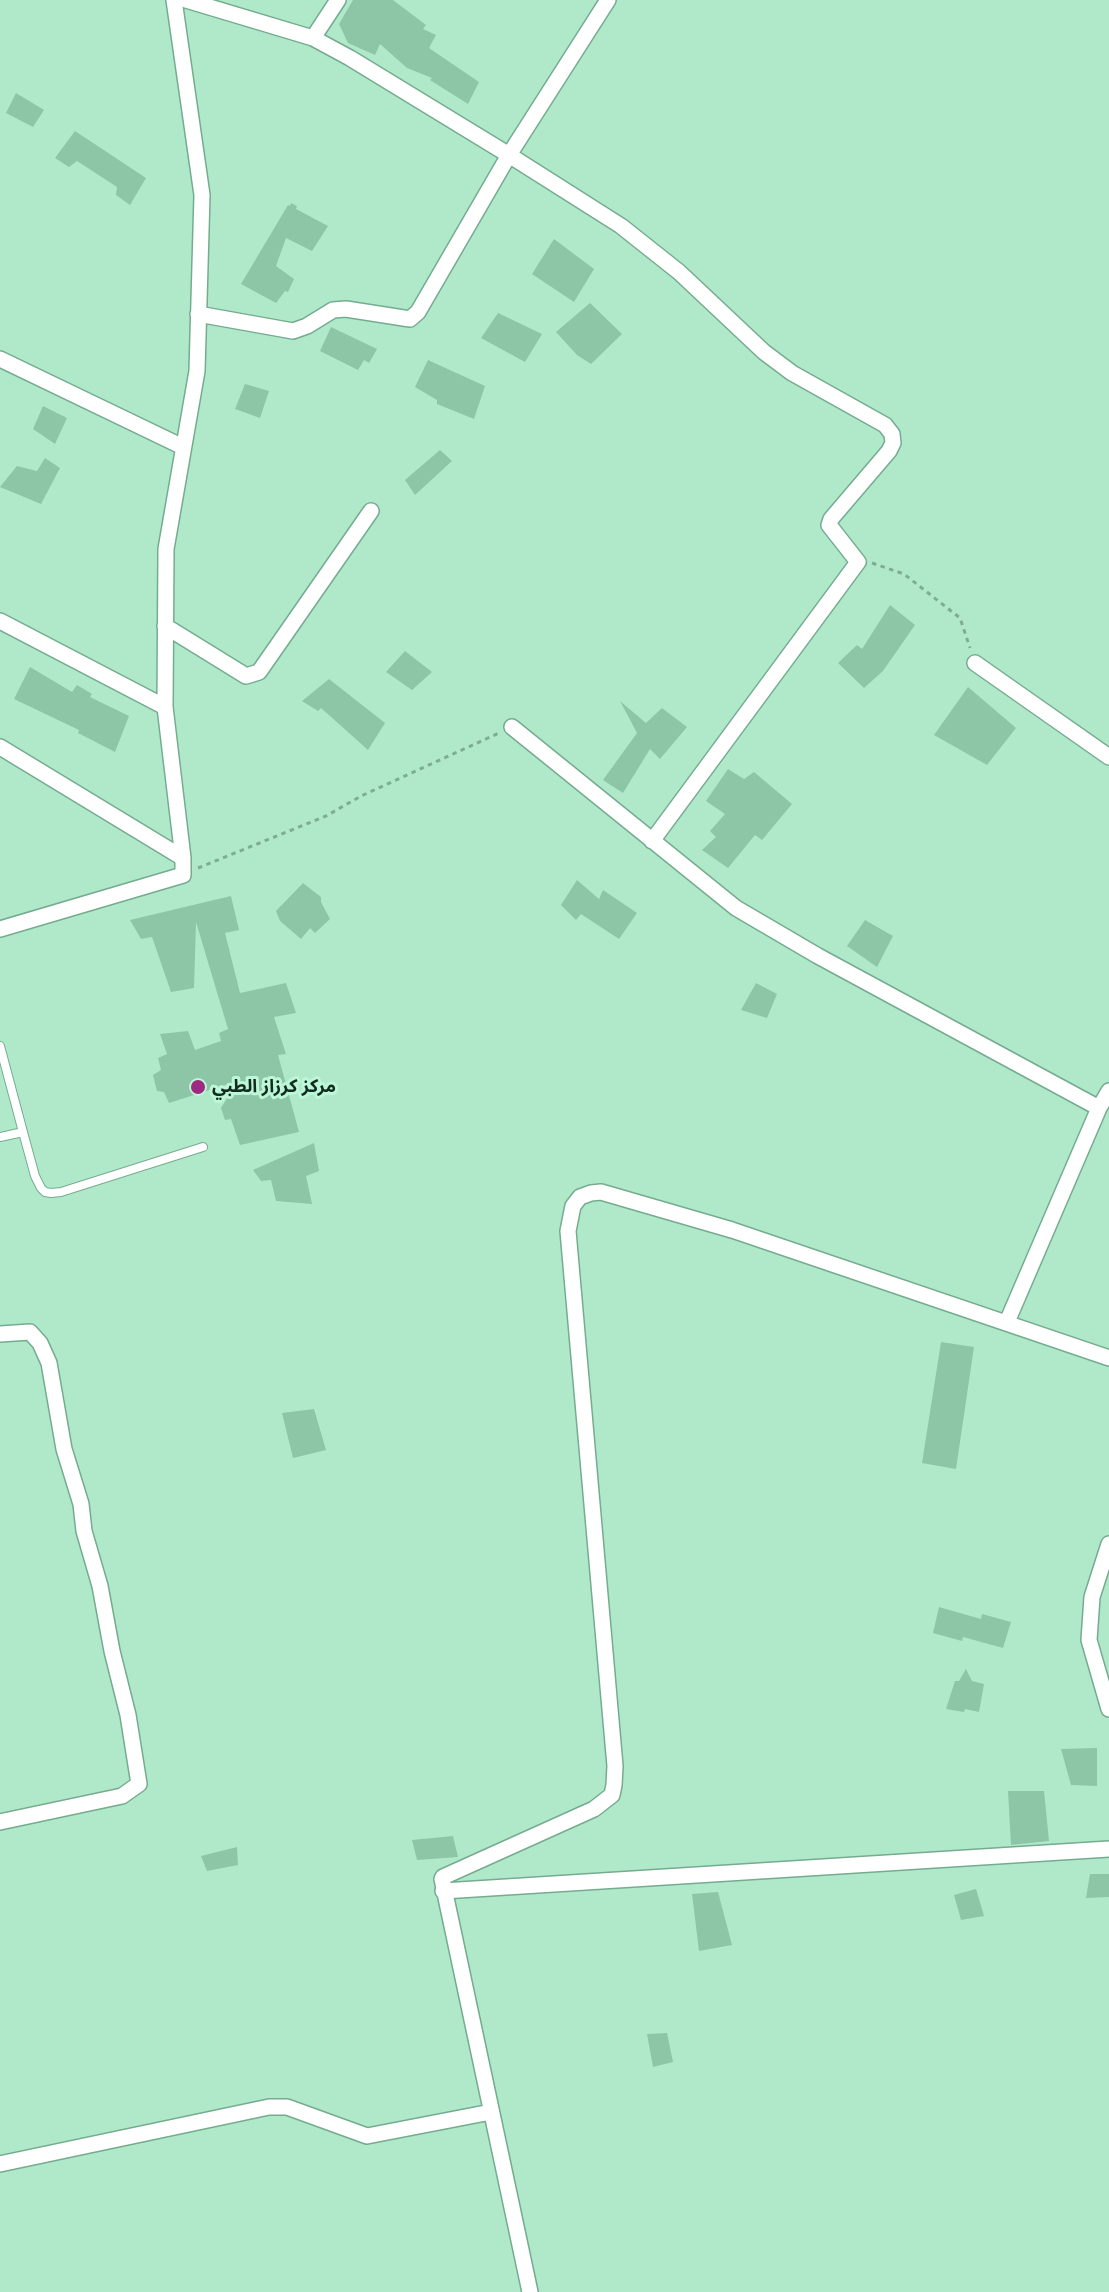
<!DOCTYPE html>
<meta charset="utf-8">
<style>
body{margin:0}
canvas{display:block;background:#afe9ca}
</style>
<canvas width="1109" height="2292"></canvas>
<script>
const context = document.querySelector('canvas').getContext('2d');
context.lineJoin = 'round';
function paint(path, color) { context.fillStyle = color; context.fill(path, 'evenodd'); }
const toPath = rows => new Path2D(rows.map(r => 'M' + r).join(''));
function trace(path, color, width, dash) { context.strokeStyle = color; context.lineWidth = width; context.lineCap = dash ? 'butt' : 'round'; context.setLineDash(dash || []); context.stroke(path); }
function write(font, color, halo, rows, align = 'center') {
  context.font = font + ' Karla,"Noto Sans Arabic",sans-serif'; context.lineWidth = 6; context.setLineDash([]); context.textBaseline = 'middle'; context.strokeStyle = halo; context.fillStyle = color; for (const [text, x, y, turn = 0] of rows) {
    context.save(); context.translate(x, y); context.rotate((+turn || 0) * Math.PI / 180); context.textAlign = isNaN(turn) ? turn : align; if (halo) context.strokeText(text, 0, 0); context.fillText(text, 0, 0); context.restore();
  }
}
paint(toPath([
 [353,0,393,0,426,25,423,29,436,35,429,48,479,82,468,104,430,80,432,78,407,68,380,44,375,55,348,43,339,24],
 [16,93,44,110,33,127,6,113],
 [75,131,146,178,130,205,116,195,117,187,77,161,69,167,55,158],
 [291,203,297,206,296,209,328,226,312,251,286,238,276,266,294,279,288,292,285,291,276,303,241,284,288,205,290,206],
 [554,239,594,269,574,302,532,274],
 [590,303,622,334,591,364,577,355,556,332],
 [498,313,542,334,525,362,481,338],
 [331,327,377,349,369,363,364,360,358,370,320,351],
 [428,360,485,386,474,419,437,404,437,400,415,387],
 [245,384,269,391,260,418,235,409],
 [43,406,67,418,55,444,33,429],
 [440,450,452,461,415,495,405,480],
 [45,458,60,468,41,504,0,487,17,466,37,471],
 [890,605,915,625,883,671,864,688,838,663,857,645,862,649],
 [405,651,432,672,412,690,386,672],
 [30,667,72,692,77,685,92,694,90,697,129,716,115,752,78,733,79,730,14,699],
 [329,679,385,723,368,750,321,708,318,711,302,701],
 [968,687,1016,728,987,765,934,735],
 [620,701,646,723,662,708,687,727,660,759,650,749,623,793,603,780,637,733],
 [728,769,744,779,754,772,792,804,762,840,755,835,728,868,702,850,716,837,710,831,725,814,706,801],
 [577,880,599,899,603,890,637,913,619,939,581,914,576,920,561,905],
 [303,883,321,897,321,902,330,919,315,933,310,928,301,939,280,921,276,911],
 [231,896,239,930,225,933,240,993,286,983,296,1013,274,1017,286,1054,278,1055,299,1132,240,1145,231,1119,225,1120,221,1108,238,1081,169,1103,164,1092,157,1091,153,1075,161,1070,158,1058,167,1054,160,1034,188,1031,195,1050,221,1041,219,1033,228,1029,196,922,194,988,171,992,152,937,141,939,130,920],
 [865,920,893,936,877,967,847,946],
 [756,983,777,994,767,1018,741,1010],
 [314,1143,319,1171,306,1176,312,1204,276,1201,271,1180,261,1181,253,1170],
 [941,1342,974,1347,956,1469,922,1463],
 [314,1409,326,1450,293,1458,282,1413],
 [939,1607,981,1619,982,1614,1011,1622,1003,1648,963,1637,962,1641,933,1633],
 [966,1669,972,1681,984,1684,979,1712,965,1709,964,1712,946,1709,955,1681,959,1681],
 [1097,1748,1097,1786,1071,1785,1061,1749],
 [1008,1791,1044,1791,1049,1841,1011,1845],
 [453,1836,458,1857,417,1860,412,1840],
 [237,1847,238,1865,207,1871,201,1856],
 [1090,1874,1109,1874,1109,1897,1086,1898],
 [976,1889,984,1916,961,1920,954,1895],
 [718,1892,732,1945,699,1951,692,1894],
 [667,2033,673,2062,653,2067,647,2034]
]), '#8dc5a7');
const lane = toPath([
 [0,1046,23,1132],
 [0,1137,23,1132,35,1176,41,1188,45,1192,51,1193,61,1192,203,1147]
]);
const street = toPath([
 [186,0,313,38,350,58,509,155,621,226,679,272,764,352,792,373,885,425,892,434,893,443,889,451,831,519,829,525,858,562,652,841],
 [313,38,338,0],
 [198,314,293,331,307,326,333,310,346,309,410,319,418,312,509,155,608,0],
 [0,359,183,447],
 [0,621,165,707],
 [165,626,246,676,259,672,371,511],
 [975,663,1109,757],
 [512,727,736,908,818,956,1099,1108],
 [0,747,183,858],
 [0,929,183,875,183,858,165,707,166,549,197,371,202,195,174,0],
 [1007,1322,1099,1108,1109,1091],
 [0,1334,30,1332,40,1343,49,1363,64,1449,81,1504,84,1531,100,1586,112,1651,128,1715,139,1784,122,1796,0,1822],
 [1109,1544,1092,1597,1089,1640,1109,1709],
 [443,1891,1109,1849],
 [0,2164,269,2107,287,2107,367,2136,491,2112],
 [530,2292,442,1879,443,1877,594,1809,612,1795,614,1785,615,1766,568,1231,573,1206,580,1197,591,1193,601,1192,732,1230,1109,1358]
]);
trace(lane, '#75ac8f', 10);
trace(street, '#75ac8f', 18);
trace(toPath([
 [872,563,904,574,960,618,970,648],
 [198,868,326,816,361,796,499,733]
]), '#7ead94', 3, [4.5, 4.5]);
trace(lane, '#fff', 8);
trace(street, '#fff', 15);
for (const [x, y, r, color] of [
 [198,1087,8,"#a02981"]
]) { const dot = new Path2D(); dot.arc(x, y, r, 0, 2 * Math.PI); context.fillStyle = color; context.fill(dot); trace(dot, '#bcf7d7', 2); }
write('bold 18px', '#142b1f', '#bcf7d7', [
 ["مركز كرزاز الطبي",212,1087]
], 'left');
</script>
